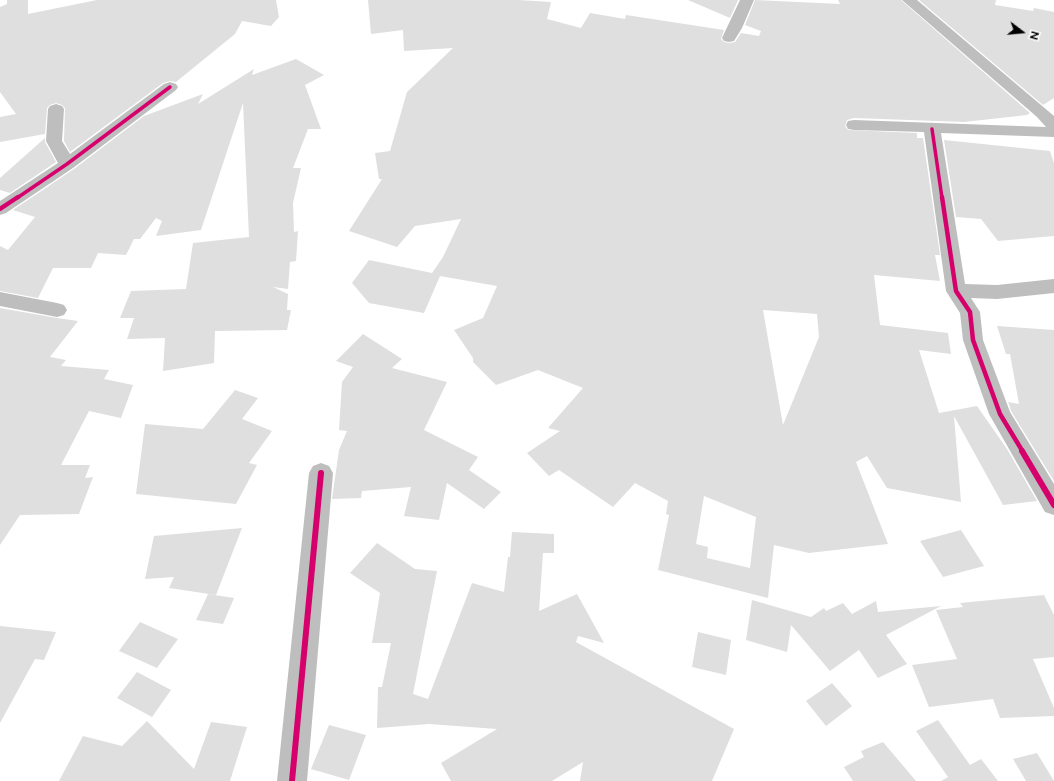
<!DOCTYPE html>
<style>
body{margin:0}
#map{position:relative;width:1054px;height:781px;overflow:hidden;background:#fff;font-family:Raleway,sans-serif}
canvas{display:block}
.north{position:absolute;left:1002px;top:12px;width:40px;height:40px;-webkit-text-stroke:3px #fff;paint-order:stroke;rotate:106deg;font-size:11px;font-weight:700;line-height:16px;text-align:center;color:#000}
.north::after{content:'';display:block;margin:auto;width:14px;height:18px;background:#000;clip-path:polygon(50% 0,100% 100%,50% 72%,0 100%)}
</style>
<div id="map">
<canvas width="1054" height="781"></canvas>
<div class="north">N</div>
</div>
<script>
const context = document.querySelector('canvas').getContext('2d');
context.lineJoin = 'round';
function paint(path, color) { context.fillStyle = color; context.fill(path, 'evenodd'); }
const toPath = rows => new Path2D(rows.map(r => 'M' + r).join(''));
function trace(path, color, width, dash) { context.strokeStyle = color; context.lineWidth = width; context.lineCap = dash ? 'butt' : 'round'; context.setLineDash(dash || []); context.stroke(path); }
paint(toPath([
 [7,0,28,0,28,14,97,0,276,0,279,17,271,26,242,21,235,34,176,82,170,81,163,83,70,152,64,141,65,108,62,105,56,103,50,105,47,108,45,134,0,142,0,117,16,114,0,92,0,7,7,4],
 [368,0,518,0,551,2,547,19,581,28,590,13,625,19,626,15,724,30,721,39,724,42,729,43,735,42,741,33,759,36,761,31,745,25,755,0,840,4,838,0,901,0,1030,113,1027,115,964,122,854,118,847,120,845,126,848,130,917,133,917,138,923,138,940,255,935,255,940,281,874,275,880,325,948,333,951,354,919,350,939,413,977,406,1007,449,1037,501,1003,505,954,416,961,502,887,488,867,456,856,462,888,544,809,553,774,545,768,598,658,570,669,515,666,514,668,501,635,483,613,507,559,470,549,476,527,453,560,431,548,428,583,388,538,370,496,385,473,362,473,358,454,330,483,318,497,286,440,276,424,313,369,303,352,283,369,260,432,273,443,257,461,219,415,226,397,247,349,231,382,179,379,179,375,153,390,151,407,92,453,48,404,51,403,30,371,34],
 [763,310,817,314,819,337,783,425],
 [704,496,756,517,750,568,707,558,708,547,696,544],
 [688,0,738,0,730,18],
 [919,0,996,0,995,5,1033,11,1034,8,1054,12,1054,98,1043,105],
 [296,59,324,75,305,85,321,129,308,129,293,168,301,168,293,203,294,232,298,231,296,261,290,262,288,289,273,287,288,294,287,310,291,310,287,330,215,331,214,363,163,371,165,338,127,339,134,318,120,318,131,291,186,289,193,243,249,237,243,103,201,230,156,236,162,221,156,218,140,239,134,239,126,255,98,253,91,268,53,268,38,298,0,291,0,246,8,250,35,217,13,210,74,169,144,116,203,94,198,104,254,69,252,75],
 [45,138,45,142,56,162,10,193,0,190,0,178],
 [944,140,1050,151,1054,163,1054,236,998,241,981,219,956,217],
 [0,308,57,318,78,321,50,357,66,360,61,366,109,370,104,379,133,385,121,418,89,411,61,465,90,465,85,478,93,477,79,514,20,515,0,545],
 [997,326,1054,330,1054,481,1011,411,1009,404,1008,402,1019,404,1010,354,1006,354],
 [363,334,402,359,392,368,447,382,424,430,478,457,469,470,501,492,484,509,447,483,439,520,404,516,411,487,362,491,361,498,332,499,339,450,347,431,339,430,342,382,353,367,336,361],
 [235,390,258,398,242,419,272,431,249,463,257,465,236,504,136,494,145,424,203,429],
 [242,528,216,595,169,588,174,577,145,579,154,536],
 [961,530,984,566,943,577,920,541],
 [512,532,554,534,554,553,543,553,539,611,577,594,604,643,578,636,576,642,734,729,712,781,580,781,583,762,552,781,451,781,441,763,497,729,429,724,377,728,378,687,382,687,391,643,372,643,380,593,350,573,377,543,415,569,437,571,413,694,428,699,472,583,504,592,508,557,510,557],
 [208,594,234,598,223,624,196,620],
 [1044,595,1054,615,1054,657,1033,659,1054,708,1054,716,1000,718,993,699,929,707,912,665,957,659,936,610,963,607,960,603],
 [752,600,811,617,824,608,826,611,843,603,852,614,876,601,878,612,941,606,886,635,907,664,878,678,859,650,830,671,791,625,787,652,746,640],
 [140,622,178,639,157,668,119,651],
 [0,626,56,632,44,660,35,659,0,723],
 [698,632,731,640,726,675,692,667],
 [137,672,171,690,152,717,117,698],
 [832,683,852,706,826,726,806,701],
 [938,720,970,765,981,759,998,781,941,781,948,777,916,731],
 [147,721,194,769,211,722,247,727,230,781,59,781,83,736,122,746],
 [329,725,366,735,349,780,311,769],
 [883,742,916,781,853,781,844,767,864,757,861,751],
 [1037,753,1054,781,1026,781,1013,759]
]), '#dfdfdf');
paint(toPath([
 [740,0,754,0,742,28,734,41,729,42,724,41,722,38,740,0],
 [902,0,917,0,1054,116,1054,137,941,133,965,284,997,285,1054,279,1054,293,997,299,971,298,980,312,983,340,1010,412,1054,484,1054,515,1045,512,989,414,963,340,960,313,946,291,924,132,854,130,848,129,846,125,848,121,854,120,1046,127,1037,117,902,0],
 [170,82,176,84,178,87,176,90,73,168,6,213,0,215,0,201,58,163,46,141,48,109,50,106,56,104,62,106,64,109,62,141,70,154,164,84,170,82],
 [0,292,57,303,64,305,67,310,64,315,57,317,0,306,0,292],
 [321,463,329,466,333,473,307,781,277,781,309,473,313,466,321,463]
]), '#bebebe');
trace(toPath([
 [932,129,942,198],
 [17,198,67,164,170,87]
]), '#d6006c', 3.5);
trace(toPath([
 [942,197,956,291,970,312,973,340,1000,414,1023,452],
 [0,209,18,197]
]), '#d6006c', 4.5);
trace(toPath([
 [1022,451,1054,505],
 [292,781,321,473]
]), '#d6006c', 6);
</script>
